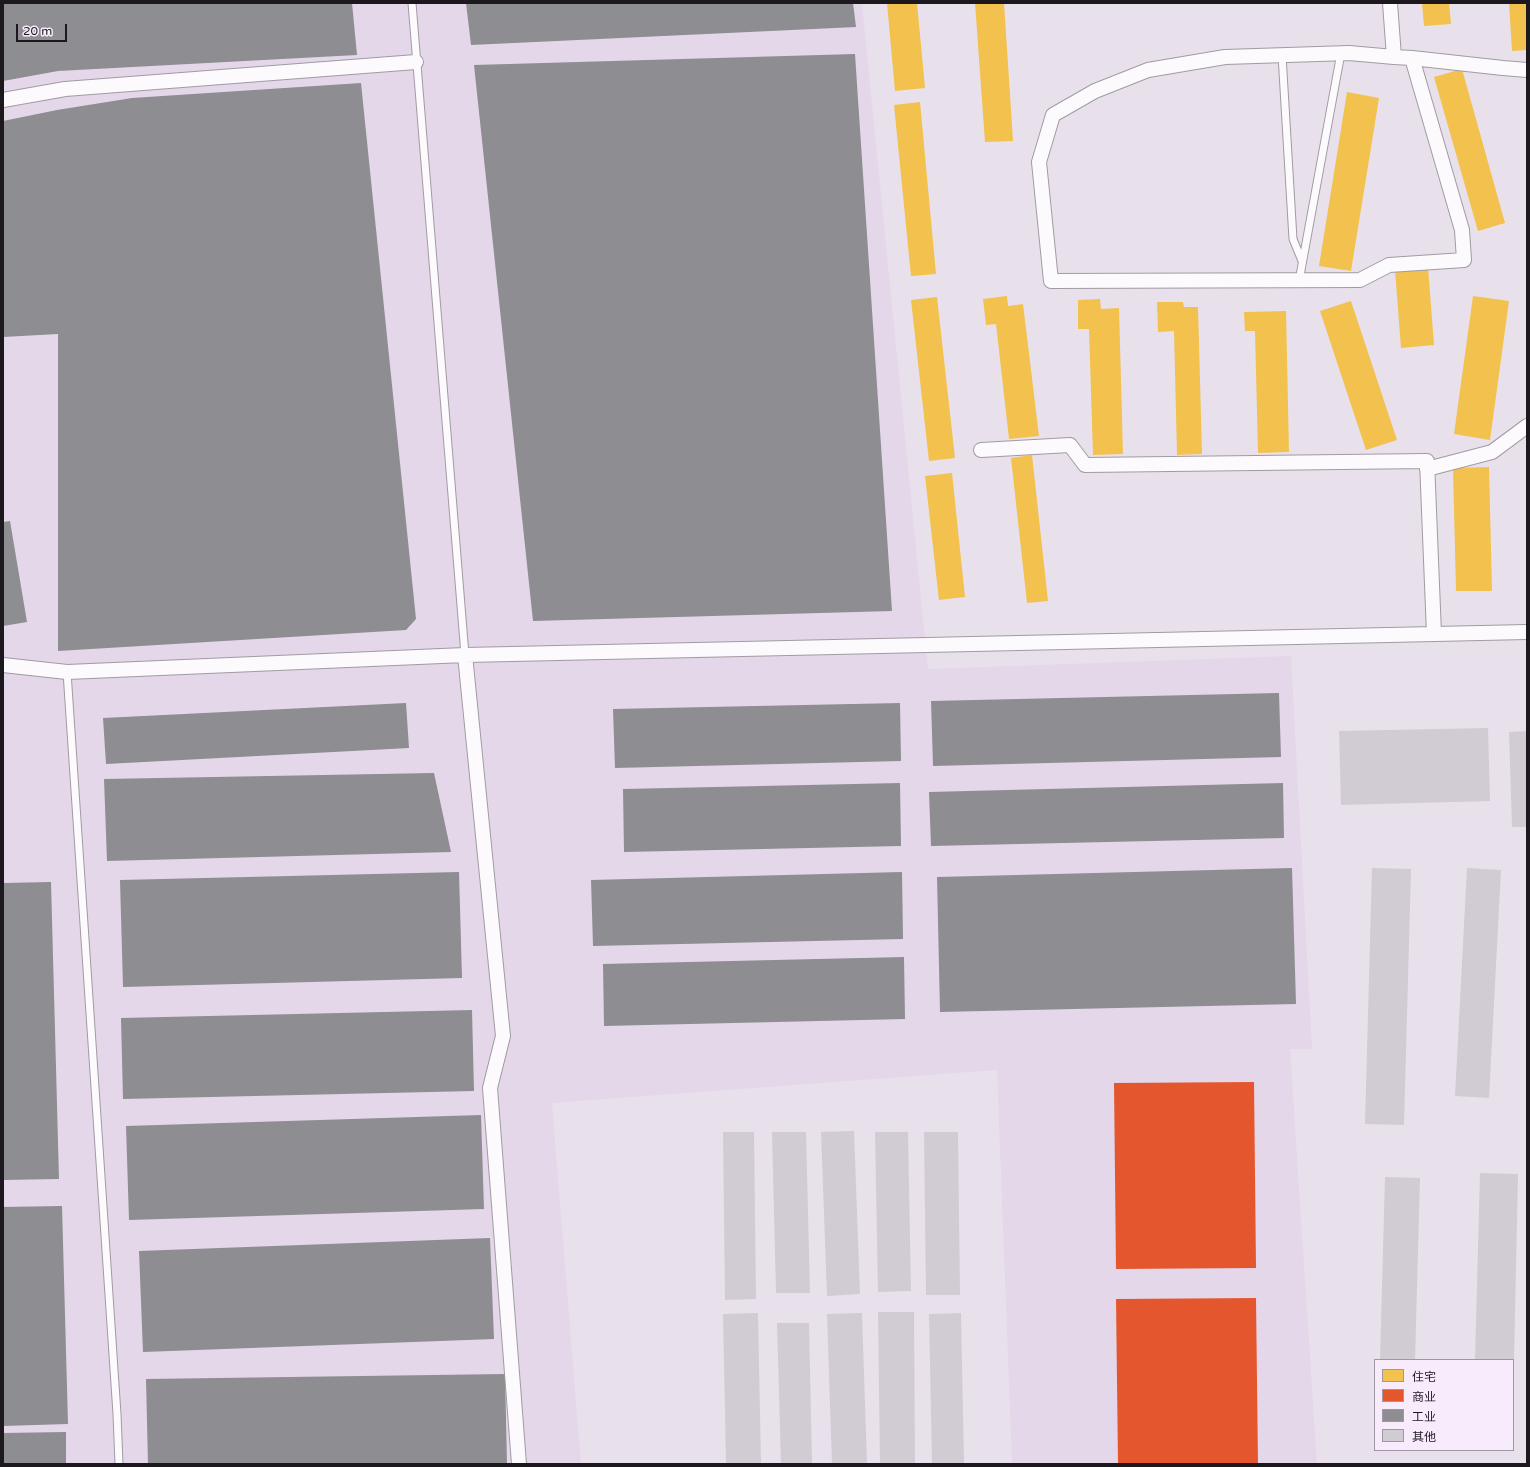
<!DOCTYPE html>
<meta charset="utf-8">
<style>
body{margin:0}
#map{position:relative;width:1530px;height:1467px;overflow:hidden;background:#e8e1eb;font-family:"Varela Round","Noto Sans SC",sans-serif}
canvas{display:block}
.frame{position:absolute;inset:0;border:4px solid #1c181e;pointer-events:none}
.legend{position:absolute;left:1374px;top:1359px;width:140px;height:92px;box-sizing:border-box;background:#f7ebfc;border:1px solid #9f97a3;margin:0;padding:5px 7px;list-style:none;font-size:12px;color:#1c181e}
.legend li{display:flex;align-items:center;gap:8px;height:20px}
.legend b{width:20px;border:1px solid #9f97a3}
.scale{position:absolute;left:16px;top:24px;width:51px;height:18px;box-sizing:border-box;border:2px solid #1c181e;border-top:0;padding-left:5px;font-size:12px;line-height:14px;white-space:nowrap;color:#1c181e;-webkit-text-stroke:3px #f7ebfc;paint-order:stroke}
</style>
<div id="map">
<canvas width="1530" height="1467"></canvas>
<div class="frame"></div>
<ul class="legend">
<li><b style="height:11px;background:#f2c14e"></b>住宅</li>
<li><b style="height:11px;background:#e4572e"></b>商业</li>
<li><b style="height:11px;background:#8d8d92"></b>工业</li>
<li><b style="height:11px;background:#d1cbd3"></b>其他</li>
</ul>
<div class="scale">20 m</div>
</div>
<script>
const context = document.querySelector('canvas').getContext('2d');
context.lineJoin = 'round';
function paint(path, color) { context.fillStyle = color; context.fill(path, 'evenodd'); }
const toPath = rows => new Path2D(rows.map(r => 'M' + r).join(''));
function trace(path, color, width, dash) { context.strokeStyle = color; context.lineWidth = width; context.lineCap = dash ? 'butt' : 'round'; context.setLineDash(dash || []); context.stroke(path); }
paint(toPath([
 [3,3,862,3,928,669,1291,656,1312,1049,1290,1049,1317,1464,1012,1464,997,1070,552,1103,581,1464,3,1464]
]), '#e4d7e9');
paint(toPath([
 [887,3,917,3,925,88,895,91],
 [975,3,1004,3,1013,141,985,142],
 [1422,3,1449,3,1451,24,1424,26],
 [1509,3,1527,3,1527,50,1512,51],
 [1462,69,1505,223,1478,231,1434,77],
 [1347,92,1379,98,1351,271,1319,266],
 [920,102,936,274,911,276,894,105],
 [1428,267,1434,345,1401,348,1395,270],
 [1007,296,1008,306,1023,304,1039,436,1009,439,996,324,986,325,983,299],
 [1473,296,1509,301,1490,440,1454,434],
 [937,297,955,458,929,461,911,300],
 [1100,299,1101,309,1119,308,1123,454,1093,455,1089,329,1078,329,1078,300],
 [1351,301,1397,440,1366,450,1320,311],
 [1157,302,1183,302,1184,307,1198,307,1202,454,1177,455,1174,331,1158,332],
 [1286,311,1289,452,1258,453,1255,331,1245,331,1244,312],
 [1032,455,1048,601,1027,603,1011,458],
 [1489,467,1492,591,1456,591,1453,468],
 [952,473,965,597,939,600,925,476]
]), '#f2c14e');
paint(toPath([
 [1254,1082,1256,1268,1116,1269,1114,1083],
 [1256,1298,1258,1464,1118,1464,1116,1299]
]), '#e4572e');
paint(toPath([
 [3,3,352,3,357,55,58,71,3,81],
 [466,3,853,3,856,27,471,45],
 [855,54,892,611,533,621,474,65],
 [361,83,416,619,406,630,58,651,58,334,3,337,3,121,57,110,132,98],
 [10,521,27,622,3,626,3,522],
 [1279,693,1281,757,933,766,931,701],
 [406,703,409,748,106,764,103,718],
 [900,703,901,761,615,768,613,709],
 [434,773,451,852,107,861,104,779],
 [900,783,901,846,624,852,623,789],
 [1283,783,1284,838,931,846,929,792],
 [1292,868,1296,1004,940,1012,937,877],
 [459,872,462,978,123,987,120,880],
 [902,872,903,939,593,946,591,880],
 [51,882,59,1179,3,1180,3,883],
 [904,957,905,1019,604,1026,603,964],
 [472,1010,474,1091,123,1099,121,1018],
 [481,1115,484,1209,129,1220,126,1126],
 [62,1206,68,1424,3,1426,3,1207],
 [490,1238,494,1339,143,1352,139,1251],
 [505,1374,507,1464,148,1464,146,1379],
 [66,1432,66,1464,3,1464,3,1433]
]), '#8d8d92');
paint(toPath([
 [1488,728,1490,801,1341,805,1339,731],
 [1527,731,1527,827,1512,827,1509,732],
 [1372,868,1411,869,1404,1125,1365,1124],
 [1467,868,1501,870,1489,1098,1455,1096],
 [854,1131,860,1294,827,1296,821,1132],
 [723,1132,754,1132,756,1299,725,1300],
 [772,1132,806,1132,810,1293,776,1293],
 [875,1132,908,1132,911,1291,878,1292],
 [924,1132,958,1132,960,1295,926,1295],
 [1480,1173,1518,1174,1514,1360,1475,1360],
 [1385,1177,1420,1178,1415,1360,1380,1360],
 [878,1312,914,1312,915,1464,880,1464],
 [758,1313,761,1464,726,1464,723,1314],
 [862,1313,867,1464,832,1464,827,1314],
 [961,1313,964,1464,932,1464,929,1314],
 [777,1323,809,1323,812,1464,781,1464]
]), '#d1cbd3');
const service = toPath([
 [412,3,465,655],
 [1282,55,1293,239,1302,261],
 [1299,281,1341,53],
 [67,672,117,1414,119,1464]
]);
const minor = toPath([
 [1390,3,1394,57],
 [1412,58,1462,230,1464,260,1389,265,1360,280,1051,281,1039,162,1053,115,1095,91,1148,70,1225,57,1349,53,1394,57,1412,58,1503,68,1527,70],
 [3,100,65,89,416,62],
 [981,450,1070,445,1085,465,1427,461,1434,634],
 [1427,469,1492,452,1527,426],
 [465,655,503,1036,490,1088,519,1464],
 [3,665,67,672,465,655,1527,632]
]);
trace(service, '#a09ba2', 9);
trace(minor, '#a09ba2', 16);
trace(service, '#fcfafc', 7);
trace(minor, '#fcfafc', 14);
</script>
